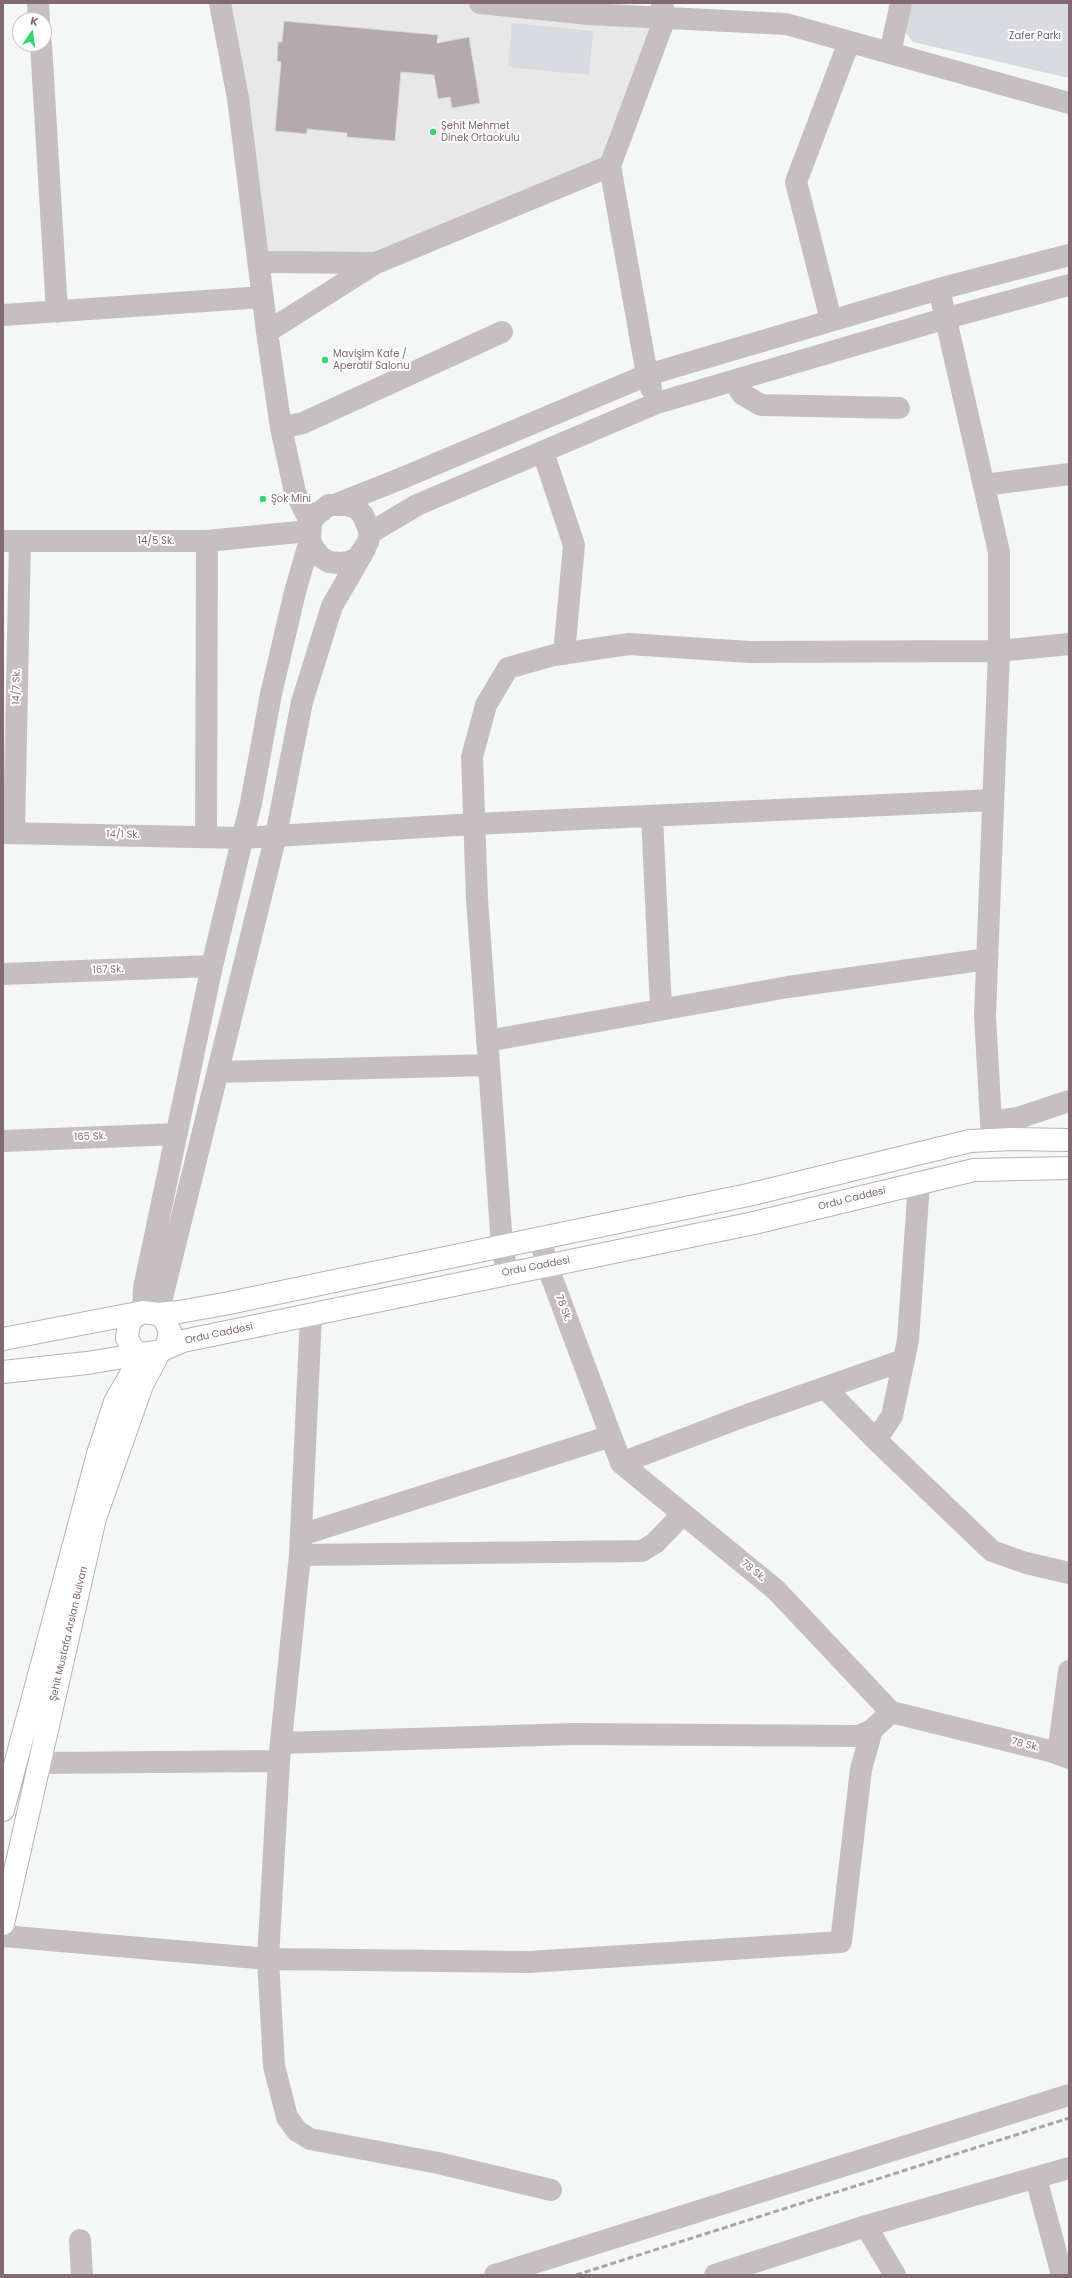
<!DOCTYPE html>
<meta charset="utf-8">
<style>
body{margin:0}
#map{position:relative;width:1072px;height:2278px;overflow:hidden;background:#f5f7f7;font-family:Poppins,sans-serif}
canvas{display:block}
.frame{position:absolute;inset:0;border:4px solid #836973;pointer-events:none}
.north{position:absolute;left:12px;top:12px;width:40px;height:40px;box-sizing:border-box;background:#fff;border:1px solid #cdc3c7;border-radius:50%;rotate:13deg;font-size:11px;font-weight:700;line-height:16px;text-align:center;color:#836973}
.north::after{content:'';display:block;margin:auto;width:14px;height:18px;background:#36d676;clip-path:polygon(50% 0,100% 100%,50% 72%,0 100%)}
</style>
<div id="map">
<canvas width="1072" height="2278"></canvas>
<div class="frame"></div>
<div class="north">K</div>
</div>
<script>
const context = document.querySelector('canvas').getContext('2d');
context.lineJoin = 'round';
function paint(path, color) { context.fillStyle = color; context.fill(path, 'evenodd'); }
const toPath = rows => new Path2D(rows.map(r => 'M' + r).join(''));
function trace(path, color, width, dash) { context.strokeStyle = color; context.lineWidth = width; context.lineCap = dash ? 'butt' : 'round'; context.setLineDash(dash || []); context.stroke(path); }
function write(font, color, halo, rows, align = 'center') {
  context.font = font + ' Poppins,sans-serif'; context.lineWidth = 4; context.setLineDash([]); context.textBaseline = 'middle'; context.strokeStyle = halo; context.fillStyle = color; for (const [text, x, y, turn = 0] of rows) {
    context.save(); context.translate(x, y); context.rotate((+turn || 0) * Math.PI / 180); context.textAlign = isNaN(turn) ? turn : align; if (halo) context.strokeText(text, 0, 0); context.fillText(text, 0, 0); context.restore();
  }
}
paint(toPath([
 [220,3,503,3,665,18,610,166,376,263,259,262]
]), '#e8e8e8');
paint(toPath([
 [910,3,1069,3,1069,78,913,42,905,32],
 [512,23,593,31,589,75,508,67]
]), '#d9dbe1');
const building = toPath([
 [284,21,438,35,437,43,469,37,480,103,452,108,450,97,438,99,434,75,401,72,395,141,347,137,347,133,307,129,307,134,275,131,281,62,277,61,278,42,282,42,284,21]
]);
paint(building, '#b5a9ae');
trace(building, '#d7d9d9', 1);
const major = toPath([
 [158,1314,179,1312,224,1304,748,1195,970,1141,1013,1139,1069,1140],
 [3,1339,143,1312],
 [3,1372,87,1363,160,1351,183,1341,754,1223,974,1170,1069,1168],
 [3,1810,98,1454,115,1402,142,1355,132,1348,127,1338,129,1323,134,1317,143,1312,158,1314,164,1318,170,1331,167,1345],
 [3,1924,95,1518,142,1385,160,1351]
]);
trace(major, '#bab2b6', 24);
trace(toPath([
 [38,3,39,20],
 [220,3,238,98,267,332,281,428,295,492,311,523,310,540,314,549,321,557,329,562,340,563,349,562,358,557,368,542,370,533,363,515,356,508,347,505,329,505,315,516,311,523],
 [480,3,589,14,786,24,1069,103],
 [41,44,57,312],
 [890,53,901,3],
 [259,262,376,263,610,166],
 [939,289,999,552,999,651,985,1016,992,1140],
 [3,315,263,297],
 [831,320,796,182,849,42],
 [267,332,376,263],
 [734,381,742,394,761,405,899,408],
 [651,388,647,375,610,166,665,18,662,4],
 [281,428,303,423,502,332],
 [543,452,574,545,564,654],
 [984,485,1069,474],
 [337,504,400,479,647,375,939,289,1069,255],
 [370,533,417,505,657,403,947,318,1069,285],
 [3,541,207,541,309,531],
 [652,816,661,1009],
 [3,833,242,838,474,824,993,800],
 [14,833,20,541],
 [206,837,207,541],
 [3,974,212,966],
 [487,1041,788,987,987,959],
 [218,1072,489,1065],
 [991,1122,1018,1118,1069,1101],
 [3,1141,177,1134],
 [540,1237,547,1265,621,1463,776,1590,891,1712,1050,1751,1069,1758],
 [507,1273,502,1245,477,899,472,757,486,705,508,668,554,655,629,644,749,652,999,651,1069,644],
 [143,1312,144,1288,212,966,251,803,271,694,295,592,310,540],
 [158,1314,276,835,302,702,332,606,365,549],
 [825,1388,876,1440,992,1551,1026,1563,1069,1573],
 [876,1440,892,1416,908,1340,919,1183],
 [621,1463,747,1415,904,1360],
 [301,1535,611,1436],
 [300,1555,642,1551,655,1543,683,1514],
 [281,1743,574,1734,858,1736,872,1730],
 [1058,1754,1069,1671],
 [40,1763,279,1761],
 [3,1936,268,1959,279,1761,300,1555,311,1315],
 [1036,2178,1062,2275],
 [551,2190,438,2163,310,2139,297,2131,287,2117,274,2066,268,1959,529,1962,841,1942,861,1769,872,1730,891,1712],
 [866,2226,895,2275],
 [80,2240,82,2275],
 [495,2275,1069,2095],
 [715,2275,866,2226,1069,2168]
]), '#c6bfc1', 22);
trace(major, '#fff', 22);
trace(toPath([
 [576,2275,1069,2118]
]), '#ada3a7', 3, [6, 3]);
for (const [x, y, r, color] of [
 [433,132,4,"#36d676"],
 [325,360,4,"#36d676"],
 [263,499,4,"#36d676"]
]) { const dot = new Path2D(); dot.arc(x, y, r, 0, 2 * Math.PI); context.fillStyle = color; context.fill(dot); trace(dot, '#fff', 1.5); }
write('10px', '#67687b', '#fff', [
 ["Zafer Parkı",1035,36]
]);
write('10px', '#836973', '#fff', [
 ["Şehit Mehmet",441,126],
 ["Dinek Ortaokulu",441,138],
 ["Mavişim Kafe /",333,354],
 ["Aperatif Salonu",333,366],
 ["Şok Mini",271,499]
], 'left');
write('10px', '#836973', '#fff', [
 ["14/5 Sk.",156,541],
 ["14/7 Sk.",17,687,-89],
 ["14/1 Sk.",123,835,1],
 ["167 Sk.",108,970,-2],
 ["165 Sk.",90,1137,-2],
 ["Ordu Caddesi",852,1199,-14],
 ["Ordu Caddesi",536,1267,-11],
 ["78 Sk.",563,1308,69],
 ["Ordu Caddesi",219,1334,-12],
 ["78 Sk.",753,1571,39],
 ["Şehit Mustafa Arslan Bulvarı",69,1634,-77],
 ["78 Sk.",1025,1745,14]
]);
</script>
